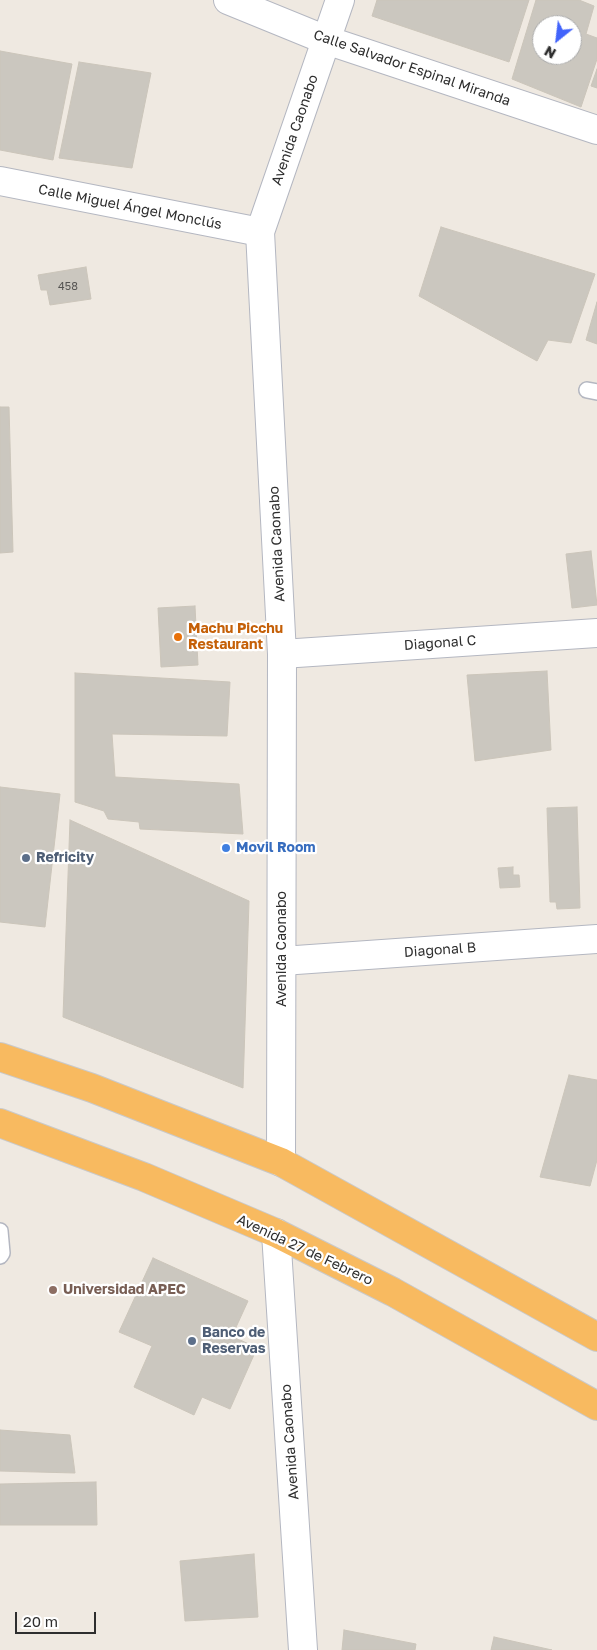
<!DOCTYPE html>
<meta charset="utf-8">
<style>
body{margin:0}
#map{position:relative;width:597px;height:1650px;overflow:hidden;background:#efe9e1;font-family:"Golos Text",sans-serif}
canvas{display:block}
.north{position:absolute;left:532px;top:15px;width:50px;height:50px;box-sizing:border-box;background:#fff;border:1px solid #ababab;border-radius:50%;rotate:209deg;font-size:14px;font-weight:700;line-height:20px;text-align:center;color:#2e2e2e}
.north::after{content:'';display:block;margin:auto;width:18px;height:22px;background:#4264fb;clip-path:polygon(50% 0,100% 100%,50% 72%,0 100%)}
.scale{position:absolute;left:15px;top:1612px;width:81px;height:22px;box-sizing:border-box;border:2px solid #2e2e2e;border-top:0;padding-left:6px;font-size:15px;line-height:18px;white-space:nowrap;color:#2e2e2e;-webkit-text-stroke:4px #fff;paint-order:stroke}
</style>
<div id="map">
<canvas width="597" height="1650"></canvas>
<div class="north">N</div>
<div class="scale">20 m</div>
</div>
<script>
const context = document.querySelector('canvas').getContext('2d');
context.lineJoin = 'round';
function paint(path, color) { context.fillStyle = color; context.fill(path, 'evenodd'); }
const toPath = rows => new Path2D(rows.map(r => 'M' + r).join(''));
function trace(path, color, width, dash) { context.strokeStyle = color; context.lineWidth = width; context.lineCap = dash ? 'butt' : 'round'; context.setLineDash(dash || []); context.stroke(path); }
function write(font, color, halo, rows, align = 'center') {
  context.font = font + ' "Golos Text",sans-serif'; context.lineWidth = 4.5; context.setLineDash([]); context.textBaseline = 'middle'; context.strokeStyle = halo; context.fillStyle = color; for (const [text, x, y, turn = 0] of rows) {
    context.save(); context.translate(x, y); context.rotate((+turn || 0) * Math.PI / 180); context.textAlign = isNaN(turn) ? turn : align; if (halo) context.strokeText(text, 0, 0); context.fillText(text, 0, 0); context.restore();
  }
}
const building = toPath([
 [377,0,529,0,509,62,372,16,377,0],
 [536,0,579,0,594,6,586,34,597,38,597,59,581,107,512,79,536,0],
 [542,25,572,25,572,55,542,55,542,25],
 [0,51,72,64,53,160,0,150,0,51],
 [79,62,151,73,132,168,59,158,79,62],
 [597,69,597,88,591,86,597,69],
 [441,227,595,274,571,343,548,340,537,361,419,296,441,227],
 [86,267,91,299,50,305,47,290,41,290,38,275,86,267],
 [597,302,597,344,586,340,597,302],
 [0,407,9,407,13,552,0,553,0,407],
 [591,551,597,605,572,608,566,554,591,551],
 [195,606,198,665,161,667,158,608,195,606],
 [547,671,551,750,475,761,467,675,547,671],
 [75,673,230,682,227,736,112,734,115,777,239,784,243,834,140,829,139,822,108,819,104,811,75,802,75,673],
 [0,787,60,794,45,927,0,922,0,787],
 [577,807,580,908,557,909,556,902,550,902,547,808,577,807],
 [70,820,249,901,243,1088,63,1017,70,820],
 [513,867,513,875,519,875,520,887,500,888,498,868,513,867],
 [569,1075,597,1080,597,1160,590,1186,540,1177,569,1075],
 [153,1258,248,1301,232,1336,257,1348,230,1409,202,1397,194,1415,134,1387,152,1346,119,1332,153,1258],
 [0,1430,70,1435,75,1473,0,1471,0,1430],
 [96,1482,97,1525,0,1525,0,1484,96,1482],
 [254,1554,258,1617,185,1621,180,1561,254,1554],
 [344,1630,416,1644,415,1650,342,1650,344,1630],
 [494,1637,552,1650,491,1650,494,1637]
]);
paint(building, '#cbc7bf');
trace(building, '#cbc5ba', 1);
const service = toPath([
 [587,390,597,392],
 [0,1231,2,1253,0,1256]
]);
const minor = toPath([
 [228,0,326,40,597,130],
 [0,181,260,232],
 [282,654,597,633],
 [282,961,597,939]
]);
const tertiary = toPath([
 [281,1162,282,654,260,232,340,0],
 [276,1233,303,1650]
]);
const trunk = toPath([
 [0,1057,92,1088,281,1162,597,1337],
 [0,1123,144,1177,276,1233,393,1292,597,1406]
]);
trace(service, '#b4b7c1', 18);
trace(minor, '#b4b7c1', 30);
trace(tertiary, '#b4b7c1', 30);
trace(trunk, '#c9c9c9', 30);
trace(service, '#fff', 15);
trace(minor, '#fff', 28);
trace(tertiary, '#fff', 28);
trace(trunk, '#f8ba60', 28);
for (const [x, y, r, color] of [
 [178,637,5,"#e8710a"],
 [226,848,5,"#3f7fe0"],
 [26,858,5,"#5c6f8a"],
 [53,1290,5,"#8d6e63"],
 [192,1341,5,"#5c6f8a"]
]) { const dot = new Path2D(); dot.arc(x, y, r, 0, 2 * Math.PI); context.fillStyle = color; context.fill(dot); trace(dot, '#fff', 2); }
write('11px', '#555452', null, [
 ["458",68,287]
]);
write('14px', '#2e2e2e', '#fff', [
 ["Calle Salvador Espinal Miranda",412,68,19],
 ["Avenida Caonabo",295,130,-71],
 ["Calle Miguel Ángel Monclús",130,207,11],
 ["Avenida Caonabo",277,544,-93],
 ["Diagonal C",440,643,-4],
 ["Avenida Caonabo",282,949,-90],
 ["Diagonal B",440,950,-4],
 ["Avenida 27 de Febrero",305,1250,25],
 ["Avenida Caonabo",290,1442,-94]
]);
write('bold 14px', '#c56008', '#fff', [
 ["Machu Picchu",188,629],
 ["Restaurant",188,645]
], 'left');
write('bold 14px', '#366cbe', '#fff', [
 ["Movil Room",236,848]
], 'left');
write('bold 14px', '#4e5e75', '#fff', [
 ["Refricity",36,858],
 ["Banco de",202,1333],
 ["Reservas",202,1349]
], 'left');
write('bold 14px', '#785e54', '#fff', [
 ["Universidad APEC",63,1290]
], 'left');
</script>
